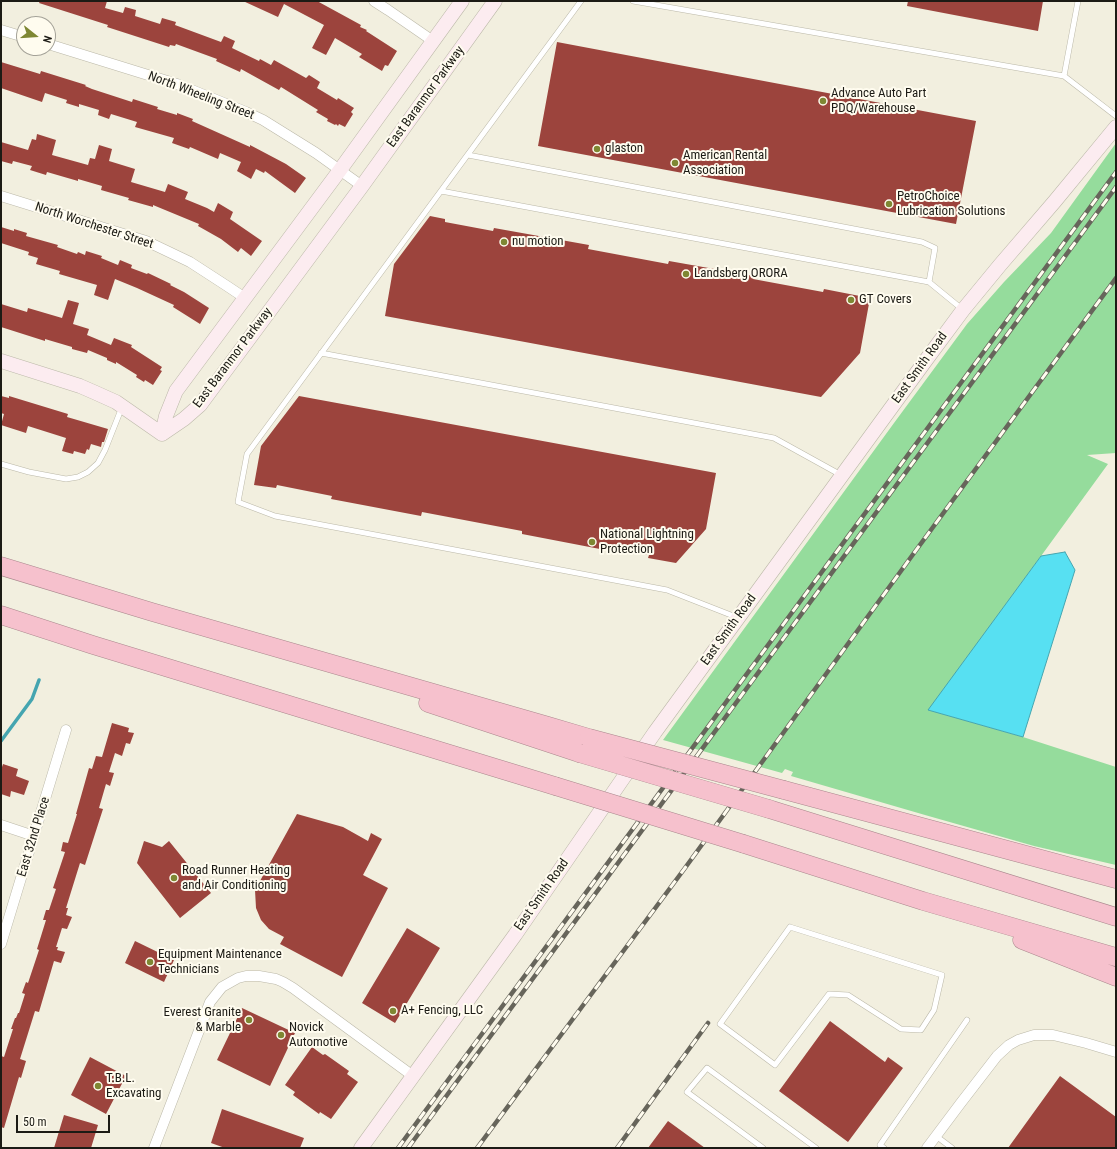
<!DOCTYPE html>
<style>
body{margin:0}
#map{position:relative;width:1117px;height:1149px;overflow:hidden;background:#f2efdf;font-family:"Roboto Condensed",sans-serif}
canvas{display:block}
.frame{position:absolute;inset:0;border:2px solid #1c1b15;pointer-events:none}
.north{position:absolute;left:16px;top:16px;width:40px;height:40px;box-sizing:border-box;background:#fffcef;border:1px solid #a4a298;border-radius:50%;rotate:107deg;font-size:11px;font-weight:700;line-height:16px;text-align:center;color:#1c1b15}
.north::after{content:'';display:block;margin:auto;width:14px;height:18px;background:#7e8733;clip-path:polygon(50% 0,100% 100%,50% 72%,0 100%)}
.scale{position:absolute;left:16px;top:1115px;width:94px;height:18px;box-sizing:border-box;border:2px solid #1c1b15;border-top:0;padding-left:5px;font-size:12px;line-height:14px;white-space:nowrap;color:#1c1b15;-webkit-text-stroke:3px #fffcef;paint-order:stroke}
</style>
<div id="map">
<canvas width="1117" height="1149"></canvas>
<div class="frame"></div>
<div class="north">N</div>
<div class="scale">50 m</div>
</div>
<script>
const context = document.querySelector('canvas').getContext('2d');
context.lineJoin = 'round';
function paint(path, color) { context.fillStyle = color; context.fill(path, 'evenodd'); }
const toPath = rows => new Path2D(rows.map(r => 'M' + r).join(''));
function trace(path, color, width, dash) { context.strokeStyle = color; context.lineWidth = width; context.lineCap = dash ? 'butt' : 'round'; context.setLineDash(dash || []); context.stroke(path); }
function write(font, color, halo, rows, align = 'center') {
  context.font = font + ' "Roboto Condensed",sans-serif'; context.lineWidth = 4; context.setLineDash([]); context.textBaseline = 'middle'; context.strokeStyle = halo; context.fillStyle = color; for (const [text, x, y, turn = 0] of rows) {
    context.save(); context.translate(x, y); context.rotate((+turn || 0) * Math.PI / 180); context.textAlign = isNaN(turn) ? turn : align; if (halo) context.strokeText(text, 0, 0); context.fillText(text, 0, 0); context.restore();
  }
}
paint(toPath([
 [1116,143,1116,453,1087,455,1108,464,929,710,1023,737,1116,767,1116,865,1034,846,925,815,791,776,793,772,785,769,782,773,663,740,894,423,967,324,1004,282,1051,233]
]), '#95dc9c');
const water = toPath([
 [1065,552,1075,570,1023,737,928,710,1041,556,1065,552]
]);
paint(water, '#57e0f2');
trace(water, '#45a5b0', 1);
trace(toPath([
 [1,741,32,699,39,680]
]), '#45a5b0', 3.5);
paint(toPath([
 [40,1,107,1,105,8,123,13,125,7,136,10,135,16,160,24,162,18,176,22,175,25,221,42,224,36,235,41,232,48,259,61,260,59,271,65,274,60,306,78,309,75,320,82,317,88,337,100,338,98,354,108,351,112,353,114,345,127,339,124,338,126,336,124,335,125,327,121,328,119,316,112,318,110,281,87,279,90,241,69,240,72,216,61,217,59,176,44,175,46,170,45,169,47,107,27,108,25,39,3],
 [243,1,317,1,361,25,360,27,367,30,366,31,397,51,388,66,385,65,382,71,359,57,362,54,335,38,326,55,312,48,324,25,284,4,278,17],
 [908,1,1043,1,1038,31,907,6],
 [557,42,976,121,956,224,538,146],
 [1,62,40,74,41,71,86,85,85,86,92,89,132,102,133,99,158,107,157,109,177,115,177,113,193,119,192,121,250,147,250,145,286,164,306,178,295,193,265,171,264,173,256,169,251,179,237,171,241,162,220,153,218,159,190,147,189,149,172,143,174,138,135,127,137,122,111,114,109,119,98,115,99,110,79,104,79,107,66,103,67,100,45,93,42,102,1,88],
 [37,134,56,140,52,155,88,165,90,158,95,159,99,145,112,149,109,161,135,169,131,182,165,192,168,184,188,192,185,199,207,208,214,212,218,203,233,212,230,219,262,241,251,256,241,248,238,252,221,239,198,226,199,224,153,205,153,207,128,200,129,198,101,190,102,186,78,179,78,181,47,172,46,175,30,170,32,166,13,161,12,164,1,161,1,142,28,150,32,139,36,140],
 [430,216,445,219,445,222,493,231,494,228,589,245,588,249,668,264,669,261,754,276,753,279,823,292,824,289,870,298,860,353,821,397,385,316,394,264],
 [1,227,14,231,14,229,27,233,26,236,58,245,57,247,77,254,78,252,85,255,86,251,102,256,101,258,118,265,120,260,132,265,131,268,147,274,148,273,171,284,170,285,184,292,209,308,200,324,173,307,174,305,137,288,115,279,108,300,94,295,97,285,59,274,60,271,36,264,38,258,28,255,29,252,1,243],
 [68,300,79,303,73,324,89,329,87,335,111,345,114,338,132,345,131,347,162,367,160,370,162,371,153,385,145,380,144,382,136,377,137,375,116,362,116,364,107,360,107,358,88,350,87,353,72,349,72,347,45,339,45,341,1,327,1,304,27,312,28,308,62,318],
 [1,396,9,398,9,396,68,414,67,417,108,429,104,442,102,442,101,447,91,444,89,450,87,449,85,454,74,451,73,454,62,451,66,438,28,426,26,433,1,425,4,414,1,413],
 [299,396,716,473,706,529,676,563,648,558,649,555,601,545,600,549,522,534,522,531,422,512,421,516,331,499,332,496,277,485,276,488,254,485,261,446],
 [112,723,129,728,128,732,134,733,130,744,126,743,122,756,115,753,109,772,114,773,110,786,106,784,99,808,103,809,85,865,80,863,66,908,68,908,66,915,72,917,67,929,62,928,56,947,58,947,57,950,65,952,61,963,54,961,39,1012,35,1011,20,1059,26,1061,21,1078,19,1077,4,1128,1,1127,1,1056,4,1057,13,1029,11,1029,15,1018,16,1018,18,1013,19,1013,25,994,22,993,26,982,28,983,39,950,37,949,46,920,43,920,46,910,49,910,56,889,53,888,65,852,61,851,63,842,68,843,77,814,76,814,89,768,92,769,96,756,102,757],
 [3,764,18,769,16,776,29,781,24,795,11,791,10,797,1,794,1,770],
 [297,814,343,827,368,841,371,833,382,839,363,875,388,888,342,977,280,944,284,937,269,929,261,920,256,908,255,890],
 [144,841,162,847,169,841,211,893,180,918,137,863],
 [407,928,440,948,395,1023,362,1003],
 [135,941,174,960,164,982,125,963],
 [242,1008,295,1033,270,1086,217,1060],
 [830,1021,885,1062,888,1057,903,1068,848,1142,779,1091],
 [312,1047,323,1055,325,1054,349,1071,347,1074,358,1082,331,1119,320,1112,319,1114,293,1095,295,1092,285,1085],
 [90,1057,126,1076,106,1114,71,1095],
 [1060,1076,1116,1117,1116,1148,1008,1148],
 [222,1109,304,1138,300,1148,225,1148,211,1143],
 [64,1115,98,1125,91,1148,54,1148],
 [668,1121,705,1148,648,1148]
]), '#9c443d');
const lane = toPath([
 [581,1,247,454,238,502,275,516,667,590,736,617],
 [633,1,1064,76],
 [1078,1,1064,76,1116,116],
 [468,155,922,242,935,248,929,282],
 [441,191,929,282,962,309],
 [321,353,774,438,841,475],
 [1,464,29,472,66,479,78,477,88,472,98,463,105,450,122,407],
 [790,927,942,975,934,1010,921,1030,901,1029,848,995,829,994,775,1065,720,1024,790,927],
 [936,1136,952,1148],
 [763,1148,687,1092,707,1068,816,1148],
 [884,1148,880,1145,967,1020]
]);
const street = toPath([
 [374,1,388,10,433,41],
 [1,30,24,37],
 [48,44,177,84,246,112,263,120,316,153,362,186],
 [1,196,146,241,190,262,227,286,245,298],
 [1,825,34,836],
 [1,944,66,730],
 [154,1148,210,1002,222,987,238,978,246,976,259,976,276,979,283,982,293,988,413,1076],
 [927,1148,960,1104,997,1056,1009,1045,1018,1040,1034,1035,1053,1035,1086,1043,1116,1052]
]);
const secondary = toPath([
 [1,361,80,386,96,393,116,402,162,434],
 [162,434,184,419,200,405,362,186,495,1],
 [162,434,166,416,176,391,340,170,462,1],
 [361,1148,515,935,655,732,926,360,963,310,1000,265,1055,201,1116,127]
]);
const highway = toPath([
 [1,566,152,612,548,726,589,738],
 [1,615,93,645,555,786],
 [428,703,579,753],
 [784,790,1116,879],
 [769,809,1116,917],
 [744,844,923,901,1116,957],
 [1022,940,1116,977]
]);
trace(lane, '#bbb8a8', 6);
trace(street, '#bbb8a8', 11);
trace(secondary, '#bbb8a8', 15);
trace(highway, '#aa878d', 19);
trace(lane, '#fff', 5);
trace(street, '#fff', 10);
trace(secondary, '#fcecf0', 14);
trace(highway, '#f6c1cd', 18);
const rail = toPath([
 [398,1148,1116,172],
 [408,1148,1116,187],
 [477,1148,685,868,914,553,1116,278],
 [617,1148,708,1023]
]);
trace(rail, '#67655b', 4.5);
trace(rail, '#fffcef', 3, [9]);
const highwayBridge = toPath([
 [589,738,784,790],
 [579,753,769,809],
 [555,786,744,844]
]);
trace(highwayBridge, '#aa878d', 19, []);
trace(highwayBridge, '#f6c1cd', 18);
for (const [x, y, r, color] of [
 [823,101,4,"#7e8733"],
 [597,149,4,"#7e8733"],
 [675,163,4,"#7e8733"],
 [889,204,4,"#7e8733"],
 [504,242,4,"#7e8733"],
 [686,274,4,"#7e8733"],
 [851,300,4,"#7e8733"],
 [592,542,4,"#7e8733"],
 [174,878,4,"#7e8733"],
 [150,962,4,"#7e8733"],
 [393,1011,4,"#7e8733"],
 [249,1020,4,"#7e8733"],
 [281,1035,4,"#7e8733"],
 [98,1086,4,"#7e8733"]
]) { const dot = new Path2D(); dot.arc(x, y, r, 0, 2 * Math.PI); context.fillStyle = color; context.fill(dot); trace(dot, '#fffcef', 1.5); }
write('13px', '#1c1b15', '#fffcef', [
 ["Advance Auto Part",831,94],
 ["PDQ/Warehouse",831,109],
 ["glaston",605,149],
 ["American Rental",683,156],
 ["Association",683,171],
 ["PetroChoice",897,197],
 ["Lubrication Solutions",897,212],
 ["nu motion",512,242],
 ["Landsberg ORORA",694,274],
 ["GT Covers",859,300],
 ["National Lightning",600,535],
 ["Protection",600,550],
 ["Road Runner Heating",182,871],
 ["and Air Conditioning",182,886],
 ["Equipment Maintenance",158,955],
 ["Technicians",158,970],
 ["A+ Fencing, LLC",401,1011],
 ["Everest Granite",241,1013,"right"],
 ["& Marble",241,1028,"right"],
 ["Novick",289,1028],
 ["Automotive",289,1043],
 ["T.B.L.",106,1079],
 ["Excavating",106,1094]
], 'left');
write('13px', '#1c1b15', '#fffcef', [
 ["North Wheeling Street",201,96,21],
 ["East Baranmor Parkway",426,97,-54],
 ["North Worchester Street",94,226,18],
 ["East Baranmor Parkway",233,358,-53],
 ["East Smith Road",920,368,-54],
 ["East Smith Road",729,630,-54],
 ["East 32nd Place",34,837,-73],
 ["East Smith Road",542,895,-55]
]);
</script>
